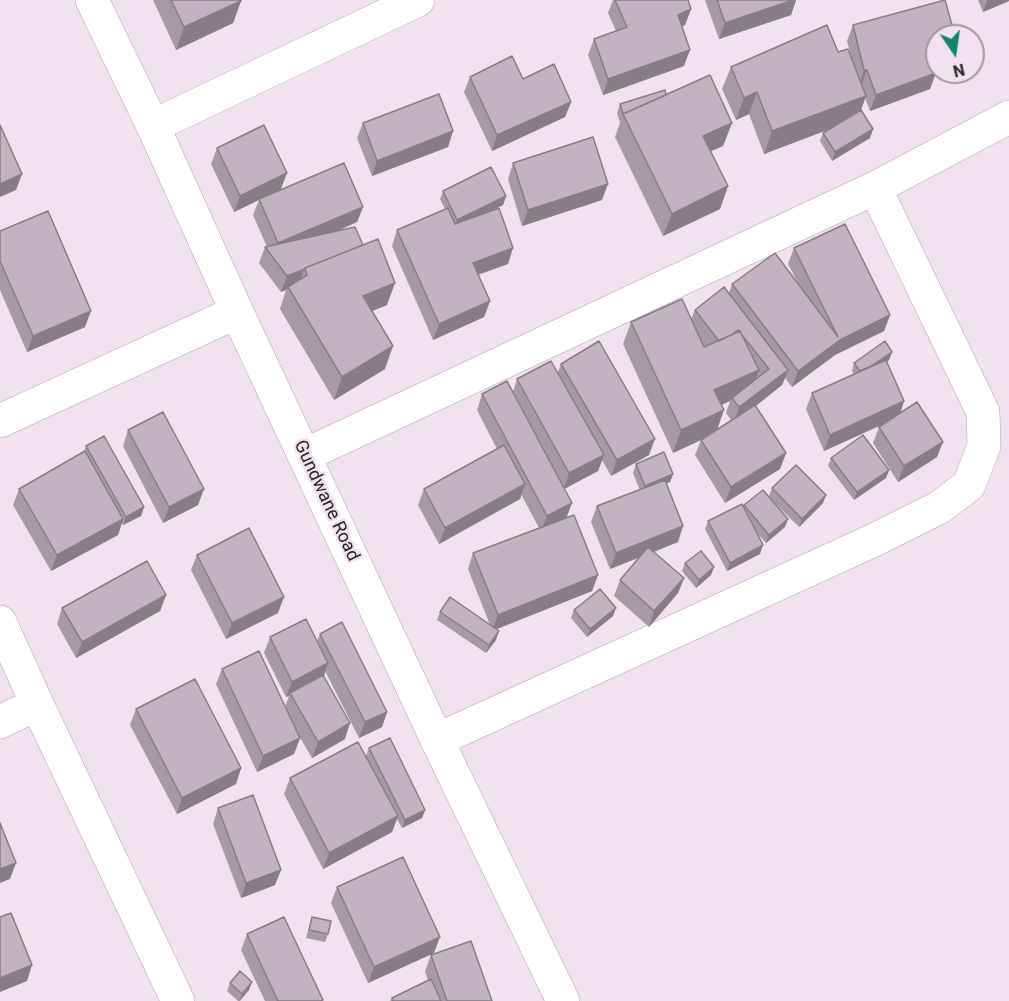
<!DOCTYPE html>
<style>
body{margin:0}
#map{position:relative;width:1009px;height:1001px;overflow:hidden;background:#f2e1ee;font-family:Roboto,sans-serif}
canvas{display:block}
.north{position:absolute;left:925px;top:24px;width:60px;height:60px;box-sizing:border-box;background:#f2e1ee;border:2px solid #a296a0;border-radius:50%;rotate:167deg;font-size:16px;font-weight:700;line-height:24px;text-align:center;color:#2b252a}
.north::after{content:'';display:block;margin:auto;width:21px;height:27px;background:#0f8667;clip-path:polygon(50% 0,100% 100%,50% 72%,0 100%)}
</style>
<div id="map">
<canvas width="1009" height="1001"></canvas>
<div class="north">N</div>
</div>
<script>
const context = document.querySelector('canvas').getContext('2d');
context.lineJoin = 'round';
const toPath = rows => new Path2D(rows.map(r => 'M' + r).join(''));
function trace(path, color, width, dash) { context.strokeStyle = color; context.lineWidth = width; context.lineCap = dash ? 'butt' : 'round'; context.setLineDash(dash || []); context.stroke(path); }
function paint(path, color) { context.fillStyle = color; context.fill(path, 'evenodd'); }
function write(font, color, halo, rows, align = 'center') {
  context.font = font + ' Roboto,sans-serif'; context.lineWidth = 5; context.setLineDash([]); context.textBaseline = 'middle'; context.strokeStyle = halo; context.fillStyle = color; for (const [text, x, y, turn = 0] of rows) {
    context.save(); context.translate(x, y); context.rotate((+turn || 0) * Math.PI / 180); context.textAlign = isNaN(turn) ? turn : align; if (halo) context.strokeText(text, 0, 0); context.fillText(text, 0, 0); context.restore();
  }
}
const street = toPath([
 [92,0,153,126,237,312,437,740,563,1001],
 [153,126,418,0],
 [0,421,237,312],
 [305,455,875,188,1009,117],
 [0,622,37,704,178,1001],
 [0,722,37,704],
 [437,740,874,540,940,507,969,485,984,446,983,412,875,188]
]);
trace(street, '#b4a4b0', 34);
trace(street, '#fff', 33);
paint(toPath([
 [153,0,241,0,241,1,233,23,176,50],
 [613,0,688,0,691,9,685,25,682,26,684,66,603,95,588,55,594,39,616,31,608,13],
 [705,0,796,0,791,15,719,39],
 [978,0,1009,0,1009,1,983,12],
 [853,25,937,36,937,65,933,66,930,89,870,111,865,98,861,110,870,138,832,161,820,141,823,133,830,129,764,154,749,114,736,120,722,89,731,67,838,52,850,52,847,41],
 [470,77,571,102,565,117,492,151,464,92],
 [666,95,732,123,723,146,711,151,728,186,720,209,663,236,615,137,620,123,617,113,620,104],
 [363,123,453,131,448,147,372,176,357,138],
 [217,148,281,189,262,198,363,207,357,222,338,231,387,305,372,311,385,369,334,400,280,309,286,290,281,292,259,263,265,247,267,247,253,215,259,200,234,212,211,164],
 [513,163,602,200,522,226,508,179],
 [443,191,506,196,503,205,485,213,508,264,478,275,490,301,484,317,433,340,392,246,397,230,445,209,440,199],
 [0,231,85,327,27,352,0,290],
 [794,248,890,315,884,331,835,355,792,387,785,378,782,385,756,406,786,453,780,469,725,503,695,455,701,440,673,453,623,344,631,322,691,319,695,310,729,293,732,284,798,283,788,264],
 [730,401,726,413,731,420,717,429,721,405],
 [892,352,889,360,887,362,904,401,900,414,937,457,898,482,873,443,879,427,885,423,824,451,806,409,812,393,854,374,852,371,854,363],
 [561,364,649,455,611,476,602,460,598,471,564,489,572,503,566,517,598,575,592,591,496,629,496,640,486,653,437,620,440,612,490,625,468,569,473,553,539,528,521,494,520,499,439,544,418,505,424,489,497,449,477,410,482,394,513,392,517,379,558,372],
 [128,430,198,505,163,523,123,446],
 [86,446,144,507,141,516,123,525,122,523,118,535,51,571,13,505,19,489,84,452],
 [831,458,889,470,886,478,854,500,828,466],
 [636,464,673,474,670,482,667,483,678,542,654,552,684,578,678,593,649,627,614,596,620,580,640,557,610,569,591,522,597,506,640,490,633,473],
 [772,488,823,503,799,527,769,497,785,527,766,543,756,532,760,554,727,571,705,529,708,521,744,506,744,505,769,496],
 [197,555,278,613,226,639,191,570],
 [685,563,711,575,696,588,682,571],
 [166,595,160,611,76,658,57,624,62,608],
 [574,610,613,616,587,637,571,618],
 [320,634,387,712,382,727,359,738,325,671,324,676,345,739,312,758,295,729,300,738,294,754,257,772,216,684,222,669,285,707,289,696,286,697,264,653,270,637,317,641],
 [136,709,241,768,236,784,177,814,130,725],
 [369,748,425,810,422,818,402,828,397,819,392,832,323,869,284,794,290,778,366,756],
 [218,808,275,885,241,898,213,824],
 [337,887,434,953,368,983,331,903],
 [312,917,328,934,325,942,306,938],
 [247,934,322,1001,265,1001,241,950],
 [431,955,492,1001,390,1001,392,998,428,980,425,971],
 [230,983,249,990,240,1001,238,1001,227,991]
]), '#a89aa5');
paint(toPath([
 [793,0,796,0,791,15,719,39,725,23],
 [987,0,1009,0,1009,1,983,12],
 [241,1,233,23,176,50,184,27],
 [691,9,685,25,672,31,678,15],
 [690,50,684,66,603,95,608,79],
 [937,51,937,65,923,69,928,53],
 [864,70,867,70,861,86,859,86],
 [936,73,930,89,870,111,876,95],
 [757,92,749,114,736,120,744,98],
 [866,96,858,118,764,154,772,131],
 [571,102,565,117,492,151,497,135],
 [732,123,723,146,695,158,703,136],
 [873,129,870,138,832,161,835,152],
 [453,131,448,147,372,176,377,161],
 [287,173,281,189,234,212,240,196],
 [22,174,16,190,0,197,0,184],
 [608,184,602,200,522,226,528,210],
 [728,186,720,209,663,236,672,214],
 [506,196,503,205,454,228,457,220],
 [363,207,357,222,273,259,278,243],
 [513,248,508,264,467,278,473,263],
 [304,269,299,285,288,287,286,290,281,292,287,276],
 [395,283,387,305,354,318,363,296],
 [490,301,484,317,433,340,439,324],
 [91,311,85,327,27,352,33,336],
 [890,315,884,331,835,355,792,387,798,371,840,340],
 [393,346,385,369,334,400,342,377],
 [892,352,889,360,859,381,862,373],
 [759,370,751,392,732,398,730,401,706,412,714,390],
 [788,370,782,385,734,423,739,407],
 [904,401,899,417,824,451,830,435],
 [724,410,716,433,673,453,681,430],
 [655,439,649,455,611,476,617,460],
 [943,442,937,457,898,482,904,466],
 [786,453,780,469,725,503,731,487],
 [604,455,598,471,564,489,569,473],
 [889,470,886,478,854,500,857,492],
 [673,474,670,482,642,494,645,486],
 [525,484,520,499,439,544,445,528],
 [204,489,198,505,163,523,169,507],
 [826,495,823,503,799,527,802,519],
 [572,503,566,519,541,532,547,516],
 [144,507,141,516,123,525,126,517],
 [123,519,118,535,51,571,57,555],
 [788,519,785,527,766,543,769,535],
 [683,526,678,542,610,569,616,553],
 [763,545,760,554,727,571,730,563],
 [714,567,711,575,696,588,699,580],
 [598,575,592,591,492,631,498,615],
 [684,578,678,593,649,627,654,611],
 [166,595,160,611,76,658,82,642],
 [284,597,278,613,226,639,232,623],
 [616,608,613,616,587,637,590,629],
 [499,631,496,640,486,653,489,645],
 [328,663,323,679,290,693,289,696,286,697,292,682],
 [387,712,382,727,359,738,365,722],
 [350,723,345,739,312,758,318,742],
 [300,738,294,754,257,772,263,756],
 [241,768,236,784,177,814,182,798],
 [425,810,422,818,402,828,405,820],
 [398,816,392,832,323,869,329,853],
 [16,863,10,879,0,883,0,869],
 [281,870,275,885,241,898,246,883],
 [440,937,434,953,368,983,374,967],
 [32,965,27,981,0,992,0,978],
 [252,982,249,990,239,1001,242,994]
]), '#887d86');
const building = toPath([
 [171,0,241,0,241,1,184,27,171,0],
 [615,0,688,0,691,9,678,15,690,50,608,79,594,39,627,27,615,0],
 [717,0,793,0,725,23,717,0],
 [945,0,955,36,937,36,937,51,928,53,936,73,876,95,867,70,864,70,853,25,945,0],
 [827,25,838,52,848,49,866,96,772,131,757,92,744,98,731,67,827,25],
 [512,56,523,79,554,64,571,102,497,135,470,77,512,56],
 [710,75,732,123,703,136,728,186,672,214,623,114,710,75],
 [665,90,666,95,623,114,620,104,665,90],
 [439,94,453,131,377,161,363,123,439,94],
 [861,110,873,129,835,152,823,133,861,110],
 [0,125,22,174,0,184,0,125],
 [264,125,287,173,240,196,217,148,264,125],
 [593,137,608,184,528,210,513,163,593,137],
 [344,163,363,207,278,243,259,199,344,163],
 [491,167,506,196,457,220,443,191,491,167],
 [448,208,455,224,499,208,513,248,473,263,490,301,439,324,397,230,448,208],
 [48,211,91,311,33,336,0,261,0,231,48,211],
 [845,224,890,315,840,340,798,371,732,284,775,253,838,337,794,248,845,224],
 [355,227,363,245,305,268,305,269,287,276,265,247,355,227],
 [378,239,395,283,363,296,393,346,342,377,288,287,307,275,305,268,378,239],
 [724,287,788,370,739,407,732,398,769,369,742,335,740,331,738,330,731,335,719,341,695,310,724,287],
 [682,299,704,347,740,331,759,370,714,390,724,410,681,430,631,322,682,299],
 [599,341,655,439,617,460,561,364,599,341],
 [885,341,892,352,871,366,860,371,854,363,885,341],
 [886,360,904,401,830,435,812,393,886,360],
 [551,361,604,455,569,473,517,379,551,361],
 [507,381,572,503,547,516,482,394,507,381],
 [917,402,943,442,904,466,879,427,917,402],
 [755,405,786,453,731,487,701,440,755,405],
 [163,412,204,489,169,507,128,430,163,412],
 [863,435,889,470,857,492,831,458,863,435],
 [104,436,144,507,126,517,86,446,104,436],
 [504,445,525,484,445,528,424,489,504,445],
 [85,451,123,519,57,555,19,489,85,451],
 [664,452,673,474,645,486,636,464,664,452],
 [796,465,826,495,802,519,772,488,796,465],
 [665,480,683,526,616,553,597,506,665,480],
 [763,490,788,519,769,535,744,505,763,490],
 [742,504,763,545,730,563,708,521,742,504],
 [574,515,598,575,498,615,473,553,574,515],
 [249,528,284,597,232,623,197,555,249,528],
 [648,547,684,578,654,611,620,580,648,547],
 [701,551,714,567,699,580,685,563,701,551],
 [147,561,166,595,82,642,62,608,147,561],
 [600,589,616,608,590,629,574,610,600,589],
 [450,597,499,631,489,645,440,612,450,597],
 [306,619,328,663,292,682,270,637,306,619],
 [342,622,387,712,365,722,320,634,342,622],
 [259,651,300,738,263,756,222,669,259,651],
 [323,675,350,723,318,742,290,693,323,675],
 [195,679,241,768,182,798,136,709,195,679],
 [390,738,425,810,405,820,369,748,390,738],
 [358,742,398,816,329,853,290,778,358,742],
 [253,795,281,870,246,883,218,808,253,795],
 [0,823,16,863,0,869,0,823],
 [403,857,440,937,374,967,337,887,403,857],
 [11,913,32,965,0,978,0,917,11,913],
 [284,917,323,1000,320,1001,278,1001,247,934,284,917],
 [312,917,331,921,328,934,309,930,312,917],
 [471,941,492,1001,447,1001,431,955,471,941],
 [240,971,252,982,242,994,230,983,240,971],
 [431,979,441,1001,393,1001,392,998,431,979]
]);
paint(building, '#c3b3c0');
trace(building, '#887d86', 1.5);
write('18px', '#2b252a', '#f2e1ee', [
 ["Gundwane Road",326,501,65]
]);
</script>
